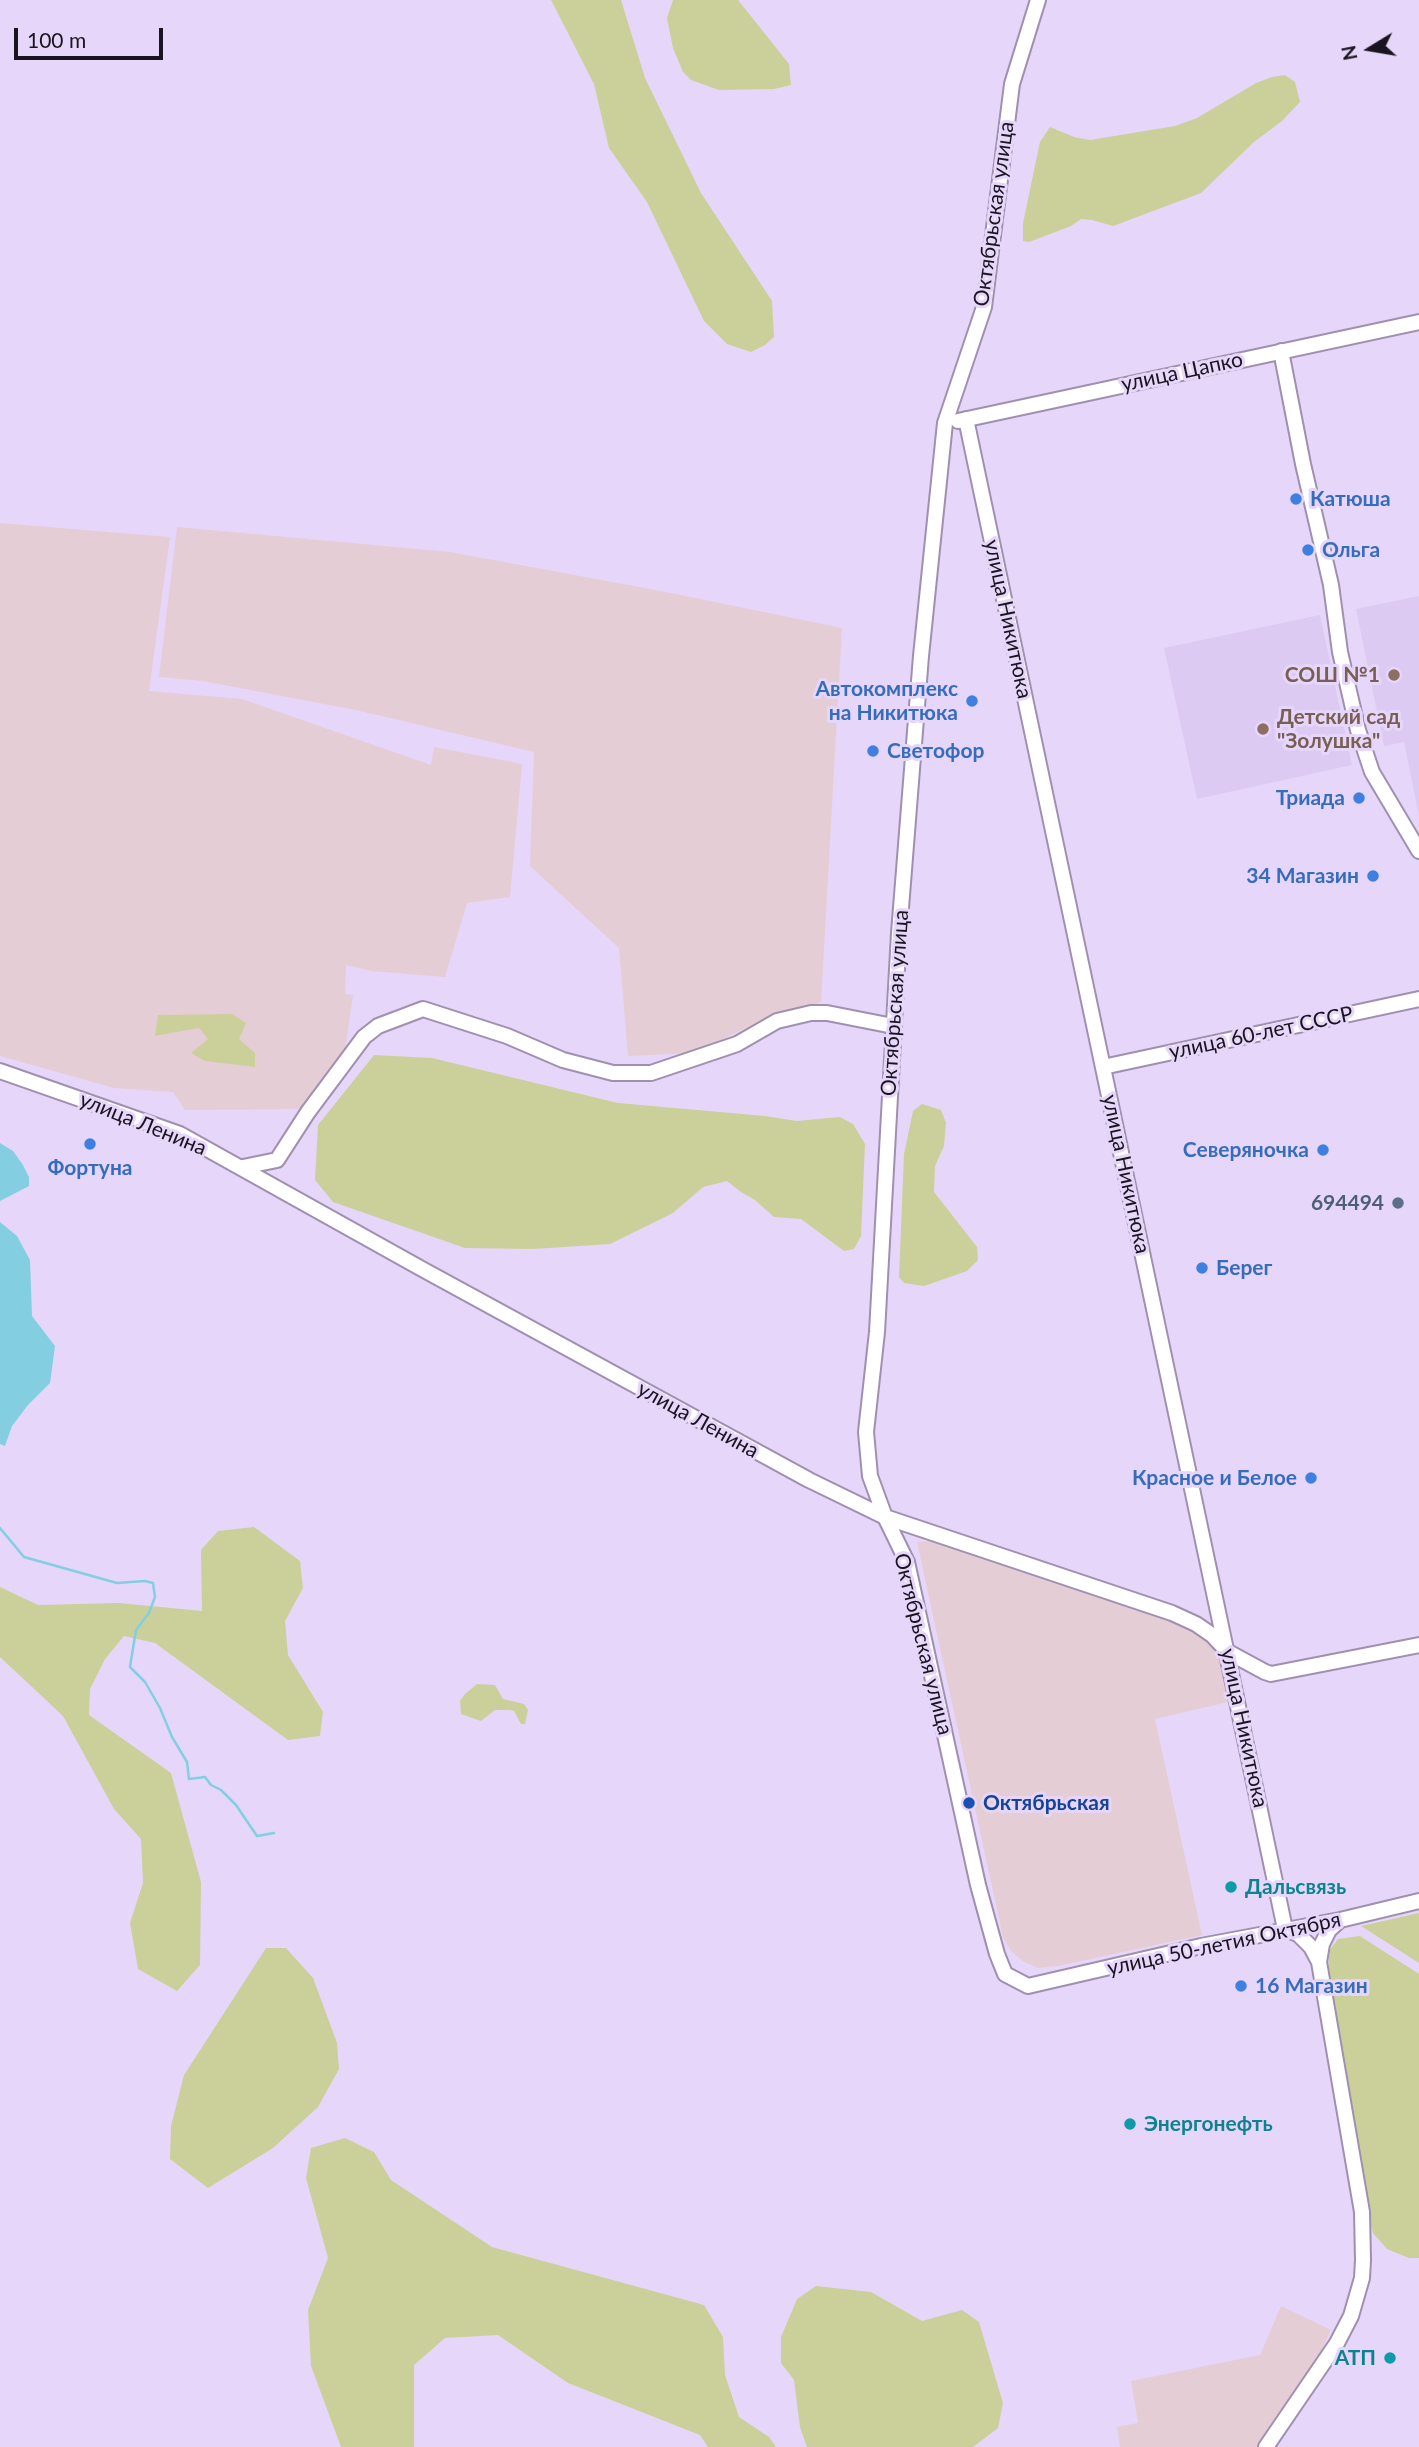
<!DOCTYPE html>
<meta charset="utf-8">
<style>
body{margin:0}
#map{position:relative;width:1419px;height:2447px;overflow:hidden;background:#e6d6f9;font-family:Lato,sans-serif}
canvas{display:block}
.north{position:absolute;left:1335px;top:14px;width:70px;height:70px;-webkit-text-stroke:5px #e6d6f9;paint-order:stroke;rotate:259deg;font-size:19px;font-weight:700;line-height:28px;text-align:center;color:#19141f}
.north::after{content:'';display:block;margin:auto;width:24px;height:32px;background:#19141f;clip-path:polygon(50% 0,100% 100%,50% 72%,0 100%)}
.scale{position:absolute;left:14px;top:28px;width:149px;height:32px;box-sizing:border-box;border:4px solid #19141f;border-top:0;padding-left:9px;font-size:21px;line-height:24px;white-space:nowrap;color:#19141f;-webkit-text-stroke:5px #e6d6f9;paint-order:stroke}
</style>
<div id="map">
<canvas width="1419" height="2447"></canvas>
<div class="north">N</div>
<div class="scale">100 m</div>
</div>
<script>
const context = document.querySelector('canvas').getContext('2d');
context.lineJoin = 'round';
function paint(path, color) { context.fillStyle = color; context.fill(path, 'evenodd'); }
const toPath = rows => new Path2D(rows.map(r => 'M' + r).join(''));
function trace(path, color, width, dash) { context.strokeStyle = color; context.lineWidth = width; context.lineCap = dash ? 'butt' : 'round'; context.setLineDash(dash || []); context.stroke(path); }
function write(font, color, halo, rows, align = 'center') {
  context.font = font + ' Lato,sans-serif'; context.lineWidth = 6; context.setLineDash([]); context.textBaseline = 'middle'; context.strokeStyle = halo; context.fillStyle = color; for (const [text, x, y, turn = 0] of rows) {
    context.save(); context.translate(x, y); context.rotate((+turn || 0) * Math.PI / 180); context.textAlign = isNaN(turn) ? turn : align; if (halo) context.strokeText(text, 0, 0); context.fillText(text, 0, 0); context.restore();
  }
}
paint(toPath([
 [0,523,170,537,149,691,242,699,431,765,434,747,522,764,510,897,467,903,445,977,371,971,346,965,345,994,353,995,345,1051,304,1109,185,1110,173,1092,114,1088,0,1056],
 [177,527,450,552,661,591,842,628,821,1002,803,1009,773,1015,694,1053,628,1056,619,948,530,866,534,752,356,710,203,681,159,677],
 [954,1539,1185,1620,1220,1650,1232,1701,1155,1719,1202,1935,1058,1966,1038,1968,1024,1962,1011,1951,1003,1937,917,1542],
 [1281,2306,1331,2330,1315,2363,1262,2447,1120,2447,1117,2427,1138,2423,1131,2381,1260,2355]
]), '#e5cdd6');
paint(toPath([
 [1419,596,1419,816,1404,742,1384,746,1356,609],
 [1320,615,1352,765,1197,799,1164,648]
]), '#dccaf3');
paint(toPath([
 [551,0,621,0,645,78,701,193,772,301,774,337,765,345,751,352,727,344,704,321,647,202,609,148,594,84],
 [673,0,738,0,789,64,791,85,774,89,719,90,691,80,683,72,673,48,667,18],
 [1285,75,1295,82,1300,102,1282,121,1254,142,1201,193,1113,226,1092,220,1081,219,1071,226,1029,242,1023,241,1023,223,1040,142,1050,127,1074,137,1090,140,1175,126,1197,118,1256,83,1272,77],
 [232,1014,246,1023,239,1039,255,1053,255,1067,205,1061,191,1053,208,1039,199,1028,155,1036,158,1015],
 [374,1055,432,1058,618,1103,765,1116,797,1121,840,1117,853,1124,865,1144,861,1236,854,1249,844,1251,801,1219,774,1217,755,1200,741,1192,727,1181,703,1187,673,1213,610,1244,533,1249,465,1248,333,1202,315,1180,318,1125],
 [922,1104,941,1110,946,1123,944,1146,935,1166,934,1192,977,1247,978,1260,967,1271,924,1286,904,1283,899,1277,904,1154,913,1111],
 [254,1527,300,1561,303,1588,285,1621,288,1655,323,1712,320,1736,288,1740,155,1643,124,1636,105,1659,90,1689,89,1715,171,1773,201,1882,200,1965,177,1991,138,1969,130,1923,143,1883,141,1839,114,1809,63,1716,0,1657,0,1587,38,1605,119,1603,202,1611,201,1550,218,1531],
 [477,1684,495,1685,503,1699,524,1704,528,1710,525,1724,521,1724,514,1711,510,1710,495,1710,481,1721,461,1714,460,1701,465,1694],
 [1419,1913,1419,1963,1361,1926],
 [1360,1936,1419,1974,1419,2258,1409,2258,1387,2249,1373,2233,1365,2203,1328,1978,1329,1951,1338,1939],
 [266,1948,286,1948,313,1978,337,2043,339,2069,318,2107,273,2148,208,2188,170,2159,171,2126,184,2075],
 [345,2138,374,2152,391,2180,492,2247,704,2305,723,2337,725,2375,739,2417,769,2437,776,2447,708,2447,700,2435,568,2383,498,2335,445,2338,414,2365,414,2447,341,2447,311,2366,308,2310,328,2258,306,2178,311,2148],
 [816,2286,871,2292,922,2321,962,2310,979,2322,1003,2403,998,2428,973,2447,807,2447,800,2427,794,2380,781,2363,781,2337,797,2299]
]), '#cbd09a');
paint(toPath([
 [0,1143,13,1151,23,1165,29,1177,29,1186,0,1201],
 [0,1222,17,1236,30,1260,32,1316,55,1346,50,1383,28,1405,12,1426,5,1446,0,1444]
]), '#83cfe1');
trace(toPath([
 [0,1528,24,1557,117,1583,145,1581,153,1583,155,1597,149,1613,136,1630,130,1667,145,1682,160,1708,172,1737,187,1762,189,1779,205,1777,211,1785,221,1790,236,1805,257,1836,274,1833]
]), '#83cfe1', 2.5);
const minor = toPath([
 [1038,0,1012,84,984,307,945,423,921,656,899,933,877,1332,866,1432,870,1476,885,1517,907,1562,978,1885,997,1954,1005,1974,1028,1986,1201,1946,1340,1920,1419,1901],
 [1281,351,1303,464,1331,585,1340,652,1358,730,1372,772,1419,851],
 [966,419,1285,1929],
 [958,421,1419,322],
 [1103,1067,1419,999],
 [0,1071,180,1134,422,1269,809,1480,885,1517,1172,1613,1196,1624,1212,1635,1228,1652,1265,1672,1271,1674,1419,1645],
 [243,1167,277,1160,308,1112,364,1037,378,1026,423,1009,507,1036,563,1060,613,1073,651,1073,737,1044,777,1021,811,1013,827,1013,893,1026],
 [1319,1962,1322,1944,1329,1930,1340,1920],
 [1266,2447,1337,2343,1351,2316,1362,2278,1363,2260,1362,2212,1319,1962,1311,1947,1298,1934,1285,1929]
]);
trace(minor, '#9f90b0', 18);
trace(minor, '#fff', 14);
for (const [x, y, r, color] of [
 [1296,499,7,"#3f7fe0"],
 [1308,550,7,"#3f7fe0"],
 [1394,675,7,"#8d6e63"],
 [972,701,7,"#3f7fe0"],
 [1263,729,7,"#8d6e63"],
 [873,751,7,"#3f7fe0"],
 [1359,798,7,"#3f7fe0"],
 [1373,876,7,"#3f7fe0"],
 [90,1144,7,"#3f7fe0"],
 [1323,1150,7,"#3f7fe0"],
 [1398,1203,7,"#5c6f8a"],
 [1202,1268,7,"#3f7fe0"],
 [1311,1478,7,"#3f7fe0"],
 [969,1803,7,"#1a4fb4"],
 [1231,1887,7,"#0f9aa8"],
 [1241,1986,7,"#3f7fe0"],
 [1130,2124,7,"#0f9aa8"],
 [1390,2358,7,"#0f9aa8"]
]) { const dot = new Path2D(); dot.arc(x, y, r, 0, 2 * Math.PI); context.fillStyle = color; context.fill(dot); trace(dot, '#e6d6f9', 2.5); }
write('21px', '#19141f', '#e6d6f9', [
 ["Октябрьская улица",994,214,-82],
 ["улица Цапко",1182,372,-12],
 ["улица Никитюка",1008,619,78],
 ["Октябрьская улица",895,1003,-86],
 ["улица 60-лет СССР",1261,1033,-12],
 ["улица Ленина",143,1124,22],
 ["улица Никитюка",1126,1174,78],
 ["улица Ленина",698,1420,29],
 ["Октябрьская улица",923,1644,76],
 ["улица Никитюка",1244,1728,78],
 ["улица 50-летия Октября",1224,1944,-12]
]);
write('bold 21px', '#366cbe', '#e6d6f9', [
 ["Катюша",1310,499],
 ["Ольга",1322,550],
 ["Автокомплекс",958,689,"right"],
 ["на Никитюка",958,713,"right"],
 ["Светофор",887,751],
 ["Триада",1345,798,"right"],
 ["34 Магазин",1359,876,"right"],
 ["Северяночка",1309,1150,"right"],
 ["Фортуна",90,1168,"center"],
 ["Берег",1216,1268],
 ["Красное и Белое",1297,1478,"right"],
 ["16 Магазин",1255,1986]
], 'left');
write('bold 21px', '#785e54', '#e6d6f9', [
 ["СОШ №1",1380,675],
 ["Детский сад",1277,717,"left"],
 ["\"Золушка\"",1277,741,"left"]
], 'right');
write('bold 21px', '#4e5e75', '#e6d6f9', [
 ["694494",1384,1203]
], 'right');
write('bold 21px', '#164399', '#e6d6f9', [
 ["Октябрьская",983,1803]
], 'left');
write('bold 21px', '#0d838f', '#e6d6f9', [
 ["Дальсвязь",1245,1887],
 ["Энергонефть",1144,2124],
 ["АТП",1376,2358,"right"]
], 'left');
</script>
